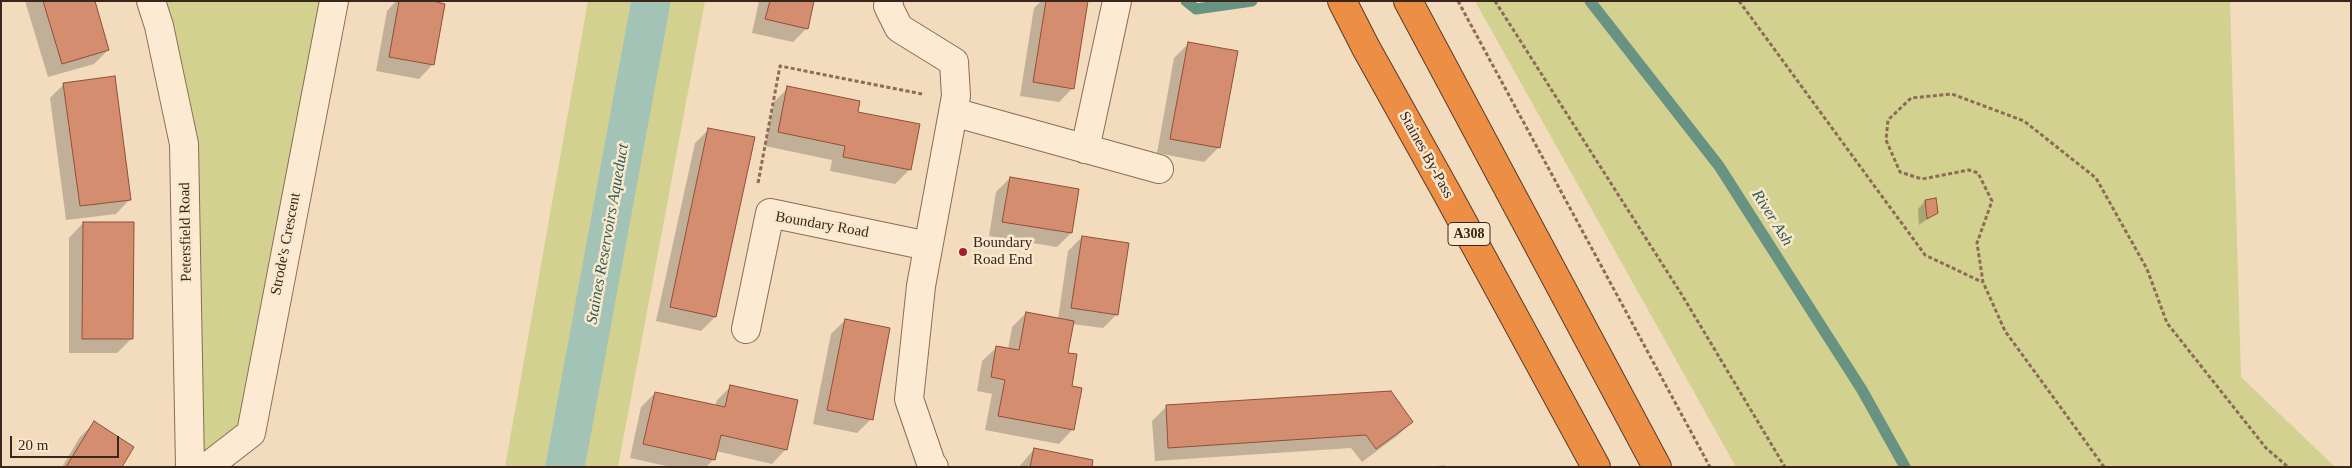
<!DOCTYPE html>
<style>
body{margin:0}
#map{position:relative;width:2352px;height:468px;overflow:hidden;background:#f2dcbd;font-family:"Times New Roman",serif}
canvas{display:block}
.frame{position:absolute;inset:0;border:2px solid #3a261b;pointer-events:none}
.scale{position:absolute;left:10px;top:436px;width:109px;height:22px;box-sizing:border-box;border:2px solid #3a261b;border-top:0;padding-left:6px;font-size:15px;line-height:18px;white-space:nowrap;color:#3a261b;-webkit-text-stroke:4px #f9e7ce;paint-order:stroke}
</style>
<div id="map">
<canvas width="2352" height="468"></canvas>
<div class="frame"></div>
<div class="scale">20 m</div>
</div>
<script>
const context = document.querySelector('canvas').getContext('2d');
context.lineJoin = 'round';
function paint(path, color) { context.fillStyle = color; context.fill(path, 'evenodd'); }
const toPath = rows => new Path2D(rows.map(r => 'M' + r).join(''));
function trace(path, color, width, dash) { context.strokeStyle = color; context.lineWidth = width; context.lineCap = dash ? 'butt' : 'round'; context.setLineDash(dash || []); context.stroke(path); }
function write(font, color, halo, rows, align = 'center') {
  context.font = font + ' "Times New Roman",serif'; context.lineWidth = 5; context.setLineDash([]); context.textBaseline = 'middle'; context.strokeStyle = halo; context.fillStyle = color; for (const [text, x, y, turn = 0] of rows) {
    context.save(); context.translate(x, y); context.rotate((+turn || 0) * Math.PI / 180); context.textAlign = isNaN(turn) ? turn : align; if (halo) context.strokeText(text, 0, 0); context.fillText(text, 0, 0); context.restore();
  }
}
paint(toPath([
 [151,1,334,1,251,433,190,467,184,144],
 [588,1,705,1,618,467,505,467],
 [1475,1,2230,1,2241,377,2335,467,1736,467]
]), '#d2d190');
paint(toPath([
 [25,1,94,1,108,50,94,64,48,77],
 [396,1,426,1,433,64,419,79,376,71,387,11],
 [759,1,813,1,807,28,793,42,752,33],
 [1041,1,1087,1,1073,88,1059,102,1020,96,1034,8],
 [1189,43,1236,52,1218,148,1204,162,1157,153,1174,58],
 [64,84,130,199,116,214,66,220,50,98],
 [788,88,856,113,909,170,895,184,830,171,832,160,765,146,774,102],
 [709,129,715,317,701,331,656,321,695,143],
 [1010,178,1078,190,1071,233,1057,247,989,236,996,192],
 [1925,201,1936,213,1919,225,1918,209],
 [83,223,131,339,117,353,69,353,69,238],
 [1082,237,1117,314,1103,328,1072,324,1066,354,1073,429,1059,444,985,430,992,394,977,391,982,361,997,347,1008,349,1012,327,1026,313,1058,319,1068,251],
 [845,320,871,419,857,433,813,424,831,334],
 [731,386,786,449,772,464,716,451,714,459,706,467,671,467,630,458,641,407,655,393,715,406,717,400],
 [1166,407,1412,422,1397,436,1362,462,1351,448,1155,461,1152,421],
 [94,423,120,467,62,467,80,437],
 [1034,449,1091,467,1019,467],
 [1445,465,1446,467,1428,467]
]), '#0003');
trace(toPath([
 [1186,1,1196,9,1252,1],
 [1590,1,1719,166,1862,390,1905,467]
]), '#689282', 11);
trace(toPath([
 [565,467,651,1]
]), '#a2c3b5', 39);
const building = toPath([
 [43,1,95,1,109,50,62,64,43,1],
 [399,1,433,1,445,4,434,65,389,57,399,1],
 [770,1,814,1,808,29,765,19,770,1],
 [1046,1,1088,1,1074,89,1033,82,1046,1],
 [1188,42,1238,51,1220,148,1170,139,1188,42],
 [115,76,131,200,80,206,63,83,115,76],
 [787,86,860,101,858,112,920,124,911,170,843,157,845,146,778,132,787,86],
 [708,128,755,137,716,317,670,307,708,128],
 [1010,177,1079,189,1072,233,1002,222,1010,177],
 [1936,198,1938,213,1927,219,1925,200,1936,198],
 [83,222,134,222,133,339,82,339,83,222],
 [1082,236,1129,243,1118,315,1071,308,1082,236],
 [1026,312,1074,321,1068,353,1077,354,1072,386,1082,388,1074,430,998,416,1005,380,991,377,996,346,1019,350,1026,312],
 [845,319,890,328,873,420,827,410,845,319],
 [730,385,798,400,787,450,721,435,715,460,643,444,655,392,725,407,730,385],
 [1391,391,1413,422,1376,449,1366,435,1168,448,1166,405,1391,391],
 [94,421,134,447,122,467,66,467,94,421],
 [1034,448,1093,460,1092,467,1030,467,1034,448]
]);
paint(building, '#d58d6f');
trace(building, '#8e4f38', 1);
const street = toPath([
 [151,1,159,26,184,144,190,467],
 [889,1,888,6,899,28,954,62,956,96,921,286,909,399,931,463,934,467],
 [953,112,1159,169],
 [1085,149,1117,1],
 [746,329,770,213,928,246],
 [207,467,251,433,334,1]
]);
const highway = toPath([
 [1342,1,1366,48,1448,195,1596,467],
 [1408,1,1657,467]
]);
trace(street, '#8d6b54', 30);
trace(highway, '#5a3a29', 30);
trace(toPath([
 [1458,1,1710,467],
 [1495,1,1682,295,1785,467],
 [1739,1,1925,255,1982,282],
 [758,183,780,66,922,94],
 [2104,467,2005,331,1983,282,1977,243,1992,201,1978,173,1969,170,1922,179,1900,172,1886,140,1888,120,1911,98,1952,94,2024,121,2096,178,2147,269,2167,323,2266,448,2288,467]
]), '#8d6b54', 3, [4, 2.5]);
trace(street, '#fcead2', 28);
trace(highway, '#ec8e44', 28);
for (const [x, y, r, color] of [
 [963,252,5,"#a21e2f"]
]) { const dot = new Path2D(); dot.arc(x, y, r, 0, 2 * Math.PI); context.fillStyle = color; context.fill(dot); trace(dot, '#f9e7ce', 2); }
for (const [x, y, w] of [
 [1469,234,42]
]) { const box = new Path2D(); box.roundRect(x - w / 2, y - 11.5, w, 23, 4); context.fillStyle = '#f9e7ce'; context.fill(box); trace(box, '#3a261b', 1); }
write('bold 14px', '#3a261b', null, [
 ["A308",1469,234]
]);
write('15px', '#3a261b', '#f9e7ce', [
 ["Staines By-Pass",1426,155,61],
 ["Boundary Road",822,225,10],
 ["Petersfield Road",186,232,-91],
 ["Strode's Crescent",286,244,-79]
]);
write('15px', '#3a261b', '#f9e7ce', [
 ["Boundary",973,243],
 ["Road End",973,260]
], 'left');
write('italic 16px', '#285c52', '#f9e7ce', [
 ["River Ash",1772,218,58],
 ["Staines Reservoirs Aqueduct",608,234,-80]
]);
</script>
